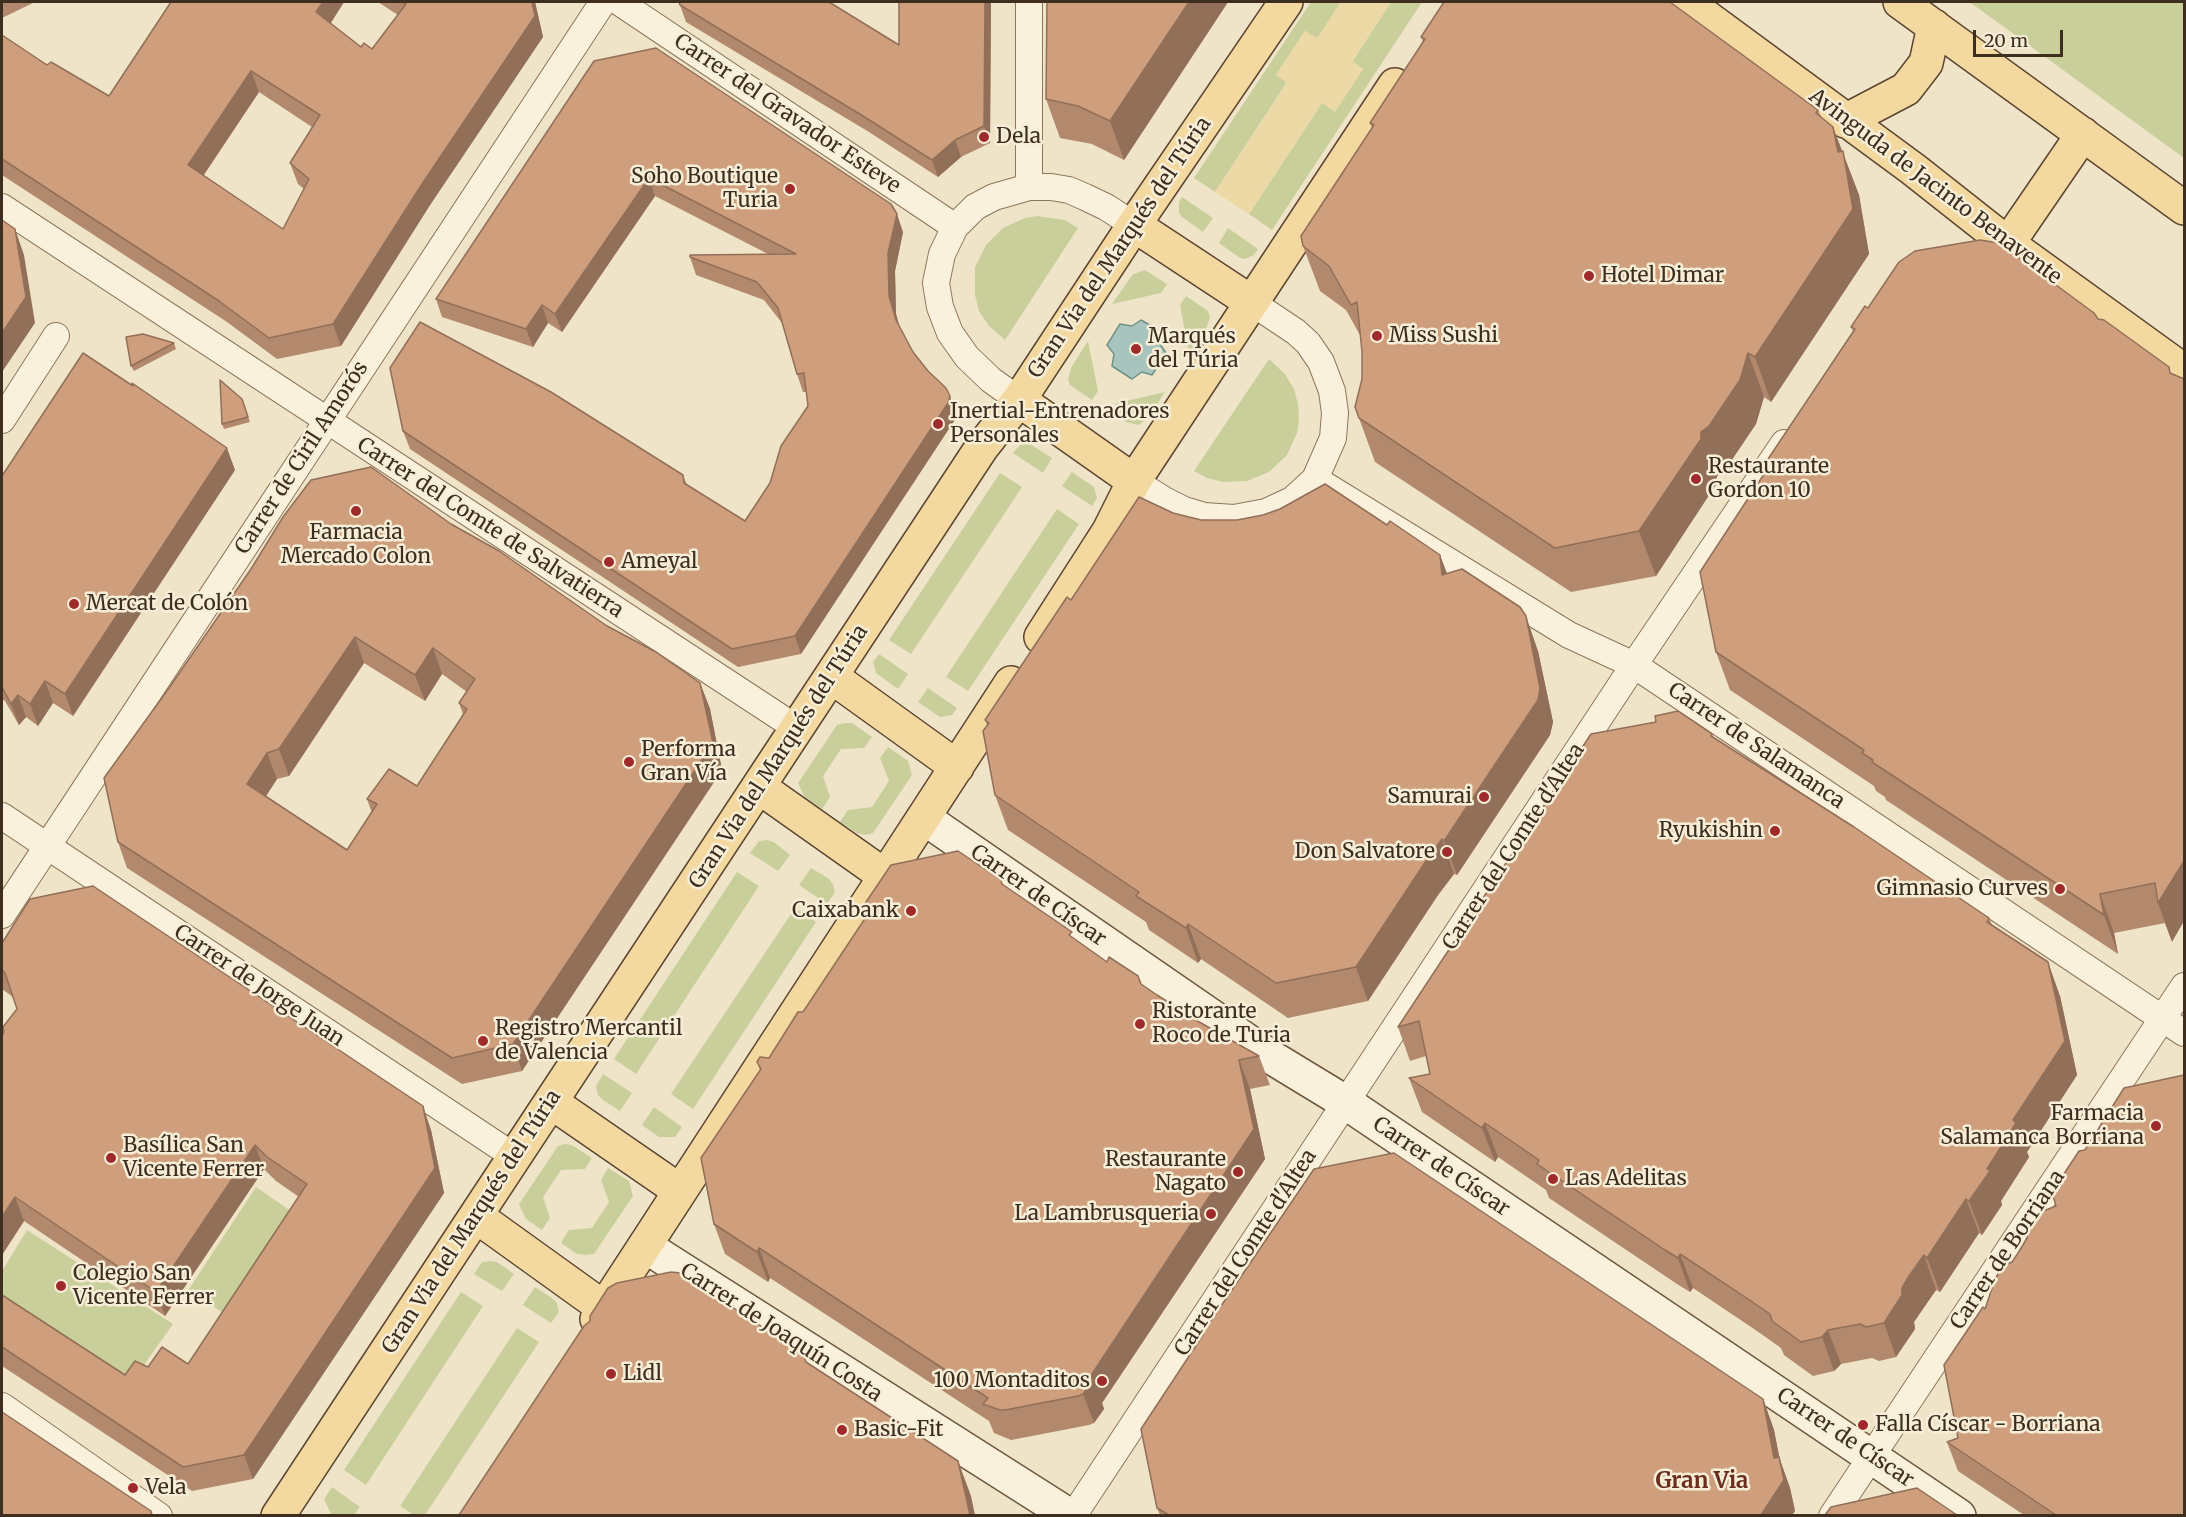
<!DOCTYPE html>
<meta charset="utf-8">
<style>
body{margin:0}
#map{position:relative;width:2186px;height:1517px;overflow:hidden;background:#f0e4c8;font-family:Merriweather,serif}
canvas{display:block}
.frame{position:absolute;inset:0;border:3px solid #3d2e20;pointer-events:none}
.scale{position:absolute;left:1973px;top:30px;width:90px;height:27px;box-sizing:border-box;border:3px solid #3d2e20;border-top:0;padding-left:8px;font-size:18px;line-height:21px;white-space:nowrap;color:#3d2e20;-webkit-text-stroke:4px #f7eed8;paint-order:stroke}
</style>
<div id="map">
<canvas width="2186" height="1517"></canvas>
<div class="frame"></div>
<div class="scale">20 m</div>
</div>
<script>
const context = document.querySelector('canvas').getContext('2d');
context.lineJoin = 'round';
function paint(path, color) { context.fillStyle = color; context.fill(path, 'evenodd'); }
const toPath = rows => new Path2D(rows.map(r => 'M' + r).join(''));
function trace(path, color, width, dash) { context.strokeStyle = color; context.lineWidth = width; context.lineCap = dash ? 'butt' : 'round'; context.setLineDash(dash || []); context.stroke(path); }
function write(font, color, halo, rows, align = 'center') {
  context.font = font + ' Merriweather,serif'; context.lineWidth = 5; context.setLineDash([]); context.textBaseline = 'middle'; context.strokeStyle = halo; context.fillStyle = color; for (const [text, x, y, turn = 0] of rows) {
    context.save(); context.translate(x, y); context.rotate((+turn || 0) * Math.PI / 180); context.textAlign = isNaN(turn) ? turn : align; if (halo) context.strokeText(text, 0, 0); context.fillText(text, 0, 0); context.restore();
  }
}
paint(toPath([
 [1311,2,1341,2,1317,39,1305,31,1276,75,1287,82,1215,192,1194,178],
 [1391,2,1422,2,1272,230,1249,214,1322,103,1335,111,1363,69,1352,62],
 [1969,2,2184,2,2184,158,1971,3],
 [1182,197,1213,218,1203,232,1182,217,1179,213,1179,202],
 [1037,216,1065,220,1078,228,1005,340,989,326,979,311,975,295,975,267,986,245,1003,228,1025,218],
 [1228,228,1258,249,1254,255,1245,259,1240,258,1219,243],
 [1145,270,1167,284,1161,293,1112,304,1133,274],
 [1186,296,1208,311,1210,317,1206,329,1189,354,1180,305],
 [1088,341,1098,391,1092,400,1070,385,1068,379,1072,366],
 [1269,359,1285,374,1294,389,1298,404,1299,420,1297,433,1287,455,1269,472,1247,481,1223,482,1207,478,1194,471],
 [1165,392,1149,417,1139,425,1126,422,1111,412,1117,403],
 [1024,443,1030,444,1052,458,1043,473,1013,453,1019,446],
 [1072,472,1094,487,1097,498,1092,506,1062,486],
 [1000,473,1022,487,911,654,889,640],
 [1057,509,1079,524,968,691,946,677],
 [879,654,908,674,898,689,876,673,873,662],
 [928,688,957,708,952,715,940,717,918,702],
 [845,723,852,723,872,737,864,748,841,749,823,776,830,797,822,809,805,798,798,783,837,725],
 [888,747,908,761,912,775,873,833,865,835,857,833,840,822,848,810,872,807,889,781,880,758],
 [767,840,774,842,790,855,778,871,750,853,759,841],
 [811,868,828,878,833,884,835,892,827,904,799,885],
 [737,872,759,886,636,1074,614,1059],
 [795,908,816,922,693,1109,671,1094],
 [603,1074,632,1093,620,1111,603,1100,598,1095,596,1086],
 [654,1107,682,1127,675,1137,659,1137,642,1125],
 [565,1144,572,1145,592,1158,585,1169,561,1170,543,1197,550,1218,542,1230,526,1219,519,1204,558,1146],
 [608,1168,629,1181,633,1196,594,1254,586,1255,577,1254,561,1243,569,1230,592,1228,609,1202,601,1180],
 [256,1187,304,1220,237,1323,189,1289],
 [27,1230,173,1324,129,1386,2,1302,2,1271],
 [490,1261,497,1262,514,1274,502,1291,474,1274,482,1262],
 [535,1287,552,1298,557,1303,559,1312,551,1323,523,1305],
 [461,1292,483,1306,366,1485,344,1470],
 [517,1328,539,1342,425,1515,414,1515,400,1506],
 [332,1487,360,1507,354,1515,334,1515,331,1514,324,1499]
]), '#c9cf9b');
paint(toPath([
 [1341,2,1391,2,1352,61,1363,69,1335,112,1322,103,1249,214,1215,192,1287,83,1276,75,1305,31,1317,38]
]), '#ecd9a5');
const water = toPath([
 [1141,320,1162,332,1160,344,1166,353,1152,375,1142,372,1132,379,1112,366,1114,354,1107,345,1120,324,1132,326,1141,320]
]);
paint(water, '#a9c4bc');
trace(water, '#6f938a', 1.5);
const street = toPath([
 [619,2,955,227],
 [1029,2,1029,187],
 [2,207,798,729],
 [1019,400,991,380,967,357,950,333,940,307,936,283,942,254,955,227,975,207,994,197,1029,187,1051,187,1069,190,1085,197,1106,207,1134,225],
 [2,420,56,336],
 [1315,479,1569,635,1634,665,2184,1033],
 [1134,481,1166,501,1184,510,1204,516,1234,518,1266,512,1292,500,1315,479,1333,438,1335,413,1332,391,1321,362,1308,343,1296,332,1251,302],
 [2,816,515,1157],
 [2,915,603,2],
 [2,1406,159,1516],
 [1073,1516,1634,665,1784,443],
 [1832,1516,2184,986]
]);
const secondary = toPath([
 [924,818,1271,1057,1345,1102,1959,1516],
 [645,1246,1070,1516]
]);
const primary = toPath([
 [1686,2,1913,169,2003,240,2184,371],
 [1900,2,2184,208],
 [1845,121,1906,89,1926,63,1934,26],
 [1134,225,1251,302],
 [2009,242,2083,134],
 [1019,400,1134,481],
 [1041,637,1109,531,1134,481,1395,85],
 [832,677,957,767],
 [759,787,885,876],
 [551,1102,680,1191],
 [476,1216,604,1308],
 [597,1319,1011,683],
 [278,1516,982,447,1019,400,1134,225,1286,2]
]);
trace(street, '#8d765c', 28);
trace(secondary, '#6f573f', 36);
trace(primary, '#5b4430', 36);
trace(street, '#faf1dc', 26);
trace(secondary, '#faf1dc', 33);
trace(primary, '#f3d9a0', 33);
paint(toPath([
 [2,2,35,2,2,18],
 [171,2,344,2,331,23,361,47,372,49,398,15,378,2,535,2,543,37,430,205,341,346,277,359,227,322,2,175,2,35,47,65,109,96],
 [259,92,312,127,290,163,298,184,304,189,283,229,204,175],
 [899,2,991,2,990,143,961,157,938,177,869,132,686,22,680,5,899,45],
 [1228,2,1124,160,1092,144,1060,138,1046,99],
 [1421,37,1818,110,1821,117,1842,151,1859,195,1869,254,1771,402,1764,397,1756,424,1725,470,1717,476,1717,483,1656,576,1571,592,1375,462,1355,407,1362,379,1362,352,1361,337,1346,310,1320,291,1303,246,1372,128,1370,123,1423,42],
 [594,61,903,232,895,271,896,314,899,326,913,352,956,414,954,421,801,654,738,667,410,449,403,431,683,475,687,485,745,521,770,483,808,406,807,392,803,392,797,374,782,323,764,300,696,275,690,257,768,254,655,196,562,332,548,323,533,347,442,317,436,299],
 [1980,240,2172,942,2165,923,2114,933,2118,954,1886,800,1885,797,1876,791,1874,786,1730,690,1716,652,1766,472,1764,465,1853,331,1851,327,1868,308],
 [174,343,176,349,134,371,131,366],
 [242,399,250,422,224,429,222,424],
 [235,470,73,716,53,703,38,726,26,717,19,725,5,701,2,699,2,476],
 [1173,513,1201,520,1447,574,1538,651,1553,722,1550,735,1457,875,1454,874,1438,895,1368,1001,1288,1018,1201,959,1198,963,1149,930,1146,922,1008,830,995,795,987,725,985,720,1071,600],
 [451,524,607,626,700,683,710,709,722,770,522,1071,462,1084,127,868,118,842,169,688,251,569],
 [364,663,425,701,442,674,467,692,459,703,463,714,417,786,367,799,372,813,347,850,266,796,277,779,289,776],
 [1712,734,1714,738,1989,918,1992,925,2060,996,2077,1075,2027,1152,2029,1157,2001,1201,2002,1205,1982,1235,1979,1233,1940,1292,1936,1290,1922,1310,1914,1322,1915,1329,1896,1357,1879,1361,1872,1358,1841,1364,1834,1371,1813,1376,1784,1355,1781,1348,1757,1331,1693,1288,1690,1292,1677,1284,1549,1198,1546,1190,1498,1157,1495,1162,1422,1112,1409,1078,1430,1074,1426,1056,1410,1061,1398,1027],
 [1001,880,1003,885,1074,939,1107,962,1174,1006,1192,1012,1195,1020,1259,1056,1270,1085,1250,1089,1265,1159,1102,1403,1104,1409,1094,1423,1089,1425,1011,1440,994,1433,989,1421,770,1278,768,1282,725,1254,714,1224,760,1070,757,1062,769,1058,803,1012,866,918],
 [2,943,431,1130,444,1193,253,1479,192,1491,2,1366,2,1295,125,1375,148,1367,188,1364,299,1197,276,1181,264,1169,165,1316,24,1221,2,1255,17,1009,13,997,2,989],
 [2085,1150,2184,1515,2024,1515,1958,1471,1947,1442,1958,1438,1985,1309,2012,1262,2056,1206],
 [1202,1334,1763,1399,1774,1430,1779,1457,1790,1488,1795,1511,1792,1515,1160,1515,1157,1508,1203,1336]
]), '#b2896c');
paint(toPath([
 [323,2,344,2,324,33,316,12],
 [532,2,535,2,543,37,430,205,341,346,333,324],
 [985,2,991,2,990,143,984,126],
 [1189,2,1228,2,1124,160,1110,121],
 [251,71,259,92,196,186,188,165],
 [1833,127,1859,195,1869,254,1771,402,1755,357,1838,152],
 [955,140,961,157,938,177,932,160],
 [649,178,655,196,562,332,555,314],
 [897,214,903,232,895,271,896,314,903,338,896,320,889,296,888,253],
 [15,229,24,255,35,323,2,372,2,333],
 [542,305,548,323,533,347,526,329],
 [1748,353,1764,397,1756,424,1725,470,1717,476,1717,483,1656,576,1639,531,1701,432],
 [950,396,956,414,954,421,801,654,795,636],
 [227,448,235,470,73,716,65,694],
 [1440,555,1453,589,1442,575],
 [1526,616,1538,651,1553,722,1550,735,1457,875,1444,841],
 [355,637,364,663,289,776,279,749],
 [433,648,442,674,425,701,415,675],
 [45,681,53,703,38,726,30,704],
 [700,683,710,709,722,770,522,1071,513,1044],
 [18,695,26,717,19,725,11,704],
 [267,753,277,779,257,810,247,784],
 [1442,839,1454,874,1438,895,1368,1001,1356,967,1426,861],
 [2184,861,2184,921,2172,942,2158,903],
 [2100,894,2114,933,2118,954,2104,915],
 [1188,924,1201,959,1198,963,1186,928],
 [2048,962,2060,996,2077,1075,2027,1152,2029,1157,2001,1201,2002,1205,1982,1235,1969,1201,2013,1120],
 [1239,1060,1250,1089,1265,1159,1102,1403,1104,1409,1094,1423,1083,1394,1090,1377],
 [423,1106,431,1130,444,1193,253,1479,244,1455],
 [1485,1123,1498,1157,1495,1162,1482,1128],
 [255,1145,264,1169,165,1316,156,1292],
 [15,1197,24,1221,2,1255,2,1217],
 [1966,1199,1979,1233,1940,1292,1927,1258],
 [759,1248,770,1278,768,1282,757,1252],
 [1680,1254,1693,1288,1690,1292,1678,1258],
 [1924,1255,1936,1290,1914,1322,1915,1329,1896,1357,1884,1323,1902,1288],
 [1828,1330,1841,1364,1834,1371,1822,1337],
 [1763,1399,1774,1430,1784,1481,1779,1457,1790,1488,1795,1511,1792,1515,1761,1515,1774,1458],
 [958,1461,971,1496,975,1515,970,1515]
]), '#916f58');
const building = toPath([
 [171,2,323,2,316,12,361,47,364,43,372,49,406,4,402,2,532,2,535,16,422,184,333,324,269,338,219,301,2,159,2,35,47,65,51,62,109,96,171,2],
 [251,71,320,115,290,163,309,179,283,229,188,165,251,71],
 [679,2,829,2,899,45,899,2,985,2,984,126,955,140,932,160,863,116,680,5,679,2],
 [1047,2,1189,2,1110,121,1078,106,1046,99,1047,2],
 [1444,2,1670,2,1818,110,1816,113,1833,127,1838,152,1843,151,1853,209,1755,357,1748,353,1740,380,1709,426,1701,432,1701,439,1639,531,1555,548,1359,418,1355,407,1362,379,1362,352,1357,302,1351,305,1329,266,1303,246,1301,236,1374,125,1370,123,1425,39,1421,37,1444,2],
 [656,48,891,204,897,214,888,253,889,296,896,320,913,352,928,371,946,388,950,396,948,403,795,636,732,649,403,431,390,368,420,322,551,392,683,475,684,483,745,521,770,483,781,446,808,406,804,373,797,374,778,308,757,282,690,257,690,255,796,254,649,178,555,314,542,305,526,329,436,299,594,61,656,48],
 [2,220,15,229,26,297,2,333,2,220],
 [1980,240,1999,243,2094,313,2098,319,2104,320,2169,367,2170,373,2184,379,2184,861,2158,903,2155,883,2100,894,2104,915,1872,762,1873,760,1862,753,1864,750,1716,652,1700,572,1768,468,1764,465,1855,329,1851,327,1865,306,1868,308,1899,262,1915,251,1980,240],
 [143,334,174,343,131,366,126,337,143,334],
 [83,353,133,386,132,383,227,448,65,694,45,681,30,704,18,695,11,704,2,687,2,476,83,353],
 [220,380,242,399,248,417,222,424,220,380],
 [371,467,451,524,499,551,607,626,656,652,700,683,713,743,513,1044,452,1058,118,842,104,778,169,688,251,569,283,517,311,480,371,467],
 [355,637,415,675,433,648,475,679,459,703,467,709,417,786,389,769,367,799,377,804,347,850,247,784,267,753,279,749,355,637],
 [1325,484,1387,525,1390,521,1440,555,1442,575,1462,569,1520,607,1526,616,1540,688,1538,700,1444,841,1442,839,1426,861,1356,967,1276,983,1188,924,1186,928,1136,896,1139,892,995,795,983,731,989,723,985,720,1067,597,1071,600,1139,497,1173,513,1201,520,1237,520,1263,515,1280,509,1325,484],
 [1678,711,1712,734,1711,736,1854,827,1989,918,1987,922,2048,962,2065,1041,2013,1120,2016,1123,1987,1169,1990,1171,1969,1201,1966,1199,1927,1258,1924,1255,1909,1276,1902,1288,1902,1295,1884,1323,1866,1327,1860,1324,1828,1330,1822,1337,1801,1342,1772,1321,1770,1314,1745,1297,1680,1254,1678,1258,1665,1250,1537,1164,1539,1160,1485,1123,1482,1128,1409,1078,1430,1074,1419,1021,1398,1027,1591,734,1656,722,1655,716,1678,711],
 [958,851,1001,880,1002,884,1072,932,1069,935,1107,962,1109,957,1138,976,1141,984,1157,995,1174,1006,1183,1006,1192,1012,1194,1019,1259,1056,1239,1060,1254,1129,1090,1377,1094,1379,1083,1394,1078,1396,1005,1410,1000,1410,983,1404,988,1398,759,1248,757,1252,714,1224,701,1158,761,1069,757,1062,760,1057,769,1058,798,1012,803,1012,866,917,862,908,891,865,958,851],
 [93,886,423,1106,435,1168,244,1455,183,1467,2,1347,2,1295,125,1375,135,1361,148,1367,162,1347,188,1364,307,1184,267,1157,255,1145,156,1292,15,1197,2,1217,2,1036,4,1032,3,1027,17,1009,5,973,2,970,2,943,30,899,93,886],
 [2184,1075,2184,1515,2056,1515,1947,1442,1958,1438,1944,1365,1983,1307,1985,1309,1995,1279,2003,1266,2012,1262,2018,1253,2027,1238,2028,1228,2038,1213,2056,1206,2052,1192,2079,1151,2085,1150,2124,1088,2184,1075],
 [1394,1153,1763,1399,1774,1458,1779,1457,1784,1480,1761,1515,1169,1515,1157,1508,1141,1429,1203,1335,1202,1334,1314,1169,1394,1153],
 [671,1272,681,1273,803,1354,806,1362,958,1461,970,1515,459,1515,584,1326,590,1321,590,1316,608,1288,617,1283,671,1272],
 [2,1412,151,1511,152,1515,2,1515,2,1412],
 [1917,1488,1957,1515,1825,1515,1831,1507,1917,1488]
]);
paint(building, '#cf9f7d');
trace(building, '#916f58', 1.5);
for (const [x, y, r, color] of [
 [984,137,6,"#9e2a2b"],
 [790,189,6,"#9e2a2b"],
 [1589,276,6,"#9e2a2b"],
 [1377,336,6,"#9e2a2b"],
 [1136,349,6,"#9e2a2b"],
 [938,424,6,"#9e2a2b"],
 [1696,479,6,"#9e2a2b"],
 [356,511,6,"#9e2a2b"],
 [609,562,6,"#9e2a2b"],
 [74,604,6,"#9e2a2b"],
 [629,762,6,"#9e2a2b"],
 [1484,797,6,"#9e2a2b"],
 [1775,831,6,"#9e2a2b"],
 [1447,852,6,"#9e2a2b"],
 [2060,889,6,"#9e2a2b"],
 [911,911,6,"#9e2a2b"],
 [1140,1024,6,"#9e2a2b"],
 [483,1041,6,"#9e2a2b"],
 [2156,1126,6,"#9e2a2b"],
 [111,1158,6,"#9e2a2b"],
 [1238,1172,6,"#9e2a2b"],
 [1553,1179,6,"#9e2a2b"],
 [1211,1214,6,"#9e2a2b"],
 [61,1286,6,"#9e2a2b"],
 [611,1374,6,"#9e2a2b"],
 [1102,1381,6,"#9e2a2b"],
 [1863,1425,6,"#9e2a2b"],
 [842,1430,6,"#9e2a2b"],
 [133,1488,6,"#9e2a2b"]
]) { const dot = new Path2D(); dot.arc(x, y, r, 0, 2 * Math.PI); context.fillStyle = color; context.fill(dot); trace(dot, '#f7eed8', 2); }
write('21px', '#3d2e20', '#f7eed8', [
 ["Carrer del Gravador Esteve",787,114,34],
 ["Avinguda de Jacinto Benavente",1935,187,37],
 ["Gran Via del Marqués del Túria",1120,248,-56],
 ["Carrer de Ciril Amorós",302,458,-57],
 ["Carrer del Comte de Salvatierra",490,528,33],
 ["Carrer de Salamanca",1756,746,34],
 ["Gran Via del Marqués del Túria",779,757,-57],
 ["Carrer del Comte d'Altea",1514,847,-57],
 ["Carrer de Císcar",1038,896,35],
 ["Carrer de Jorge Juan",259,986,34],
 ["Carrer de Císcar",1441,1167,34],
 ["Gran Via del Marqués del Túria",472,1222,-57],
 ["Carrer de Borriana",2008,1250,-56],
 ["Carrer del Comte d'Altea",1246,1253,-57],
 ["Carrer de Joaquín Costa",781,1333,33],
 ["Carrer de Císcar",1845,1438,34]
]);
write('21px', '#3d2e20', '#f7eed8', [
 ["Dela",996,137],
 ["Soho Boutique",778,177,"right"],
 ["Turia",778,201,"right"],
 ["Hotel Dimar",1601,276],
 ["Miss Sushi",1389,336],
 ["Marqués",1148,337],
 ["del Túria",1148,361],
 ["Inertial-Entrenadores",950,412],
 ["Personales",950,436],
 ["Restaurante",1708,467],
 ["Gordon 10",1708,491],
 ["Farmacia",356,533,"center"],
 ["Mercado Colon",356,557,"center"],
 ["Ameyal",621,562],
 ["Mercat de Colón",86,604],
 ["Performa",641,750],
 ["Gran Vía",641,774],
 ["Samurai",1472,797,"right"],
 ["Ryukishin",1763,831,"right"],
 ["Don Salvatore",1435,852,"right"],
 ["Gimnasio Curves",2048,889,"right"],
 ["Caixabank",899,911,"right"],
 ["Ristorante",1152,1012],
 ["Roco de Turia",1152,1036],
 ["Registro Mercantil",495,1029],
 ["de Valencia",495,1053],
 ["Farmacia",2144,1114,"right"],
 ["Salamanca Borriana",2144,1138,"right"],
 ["Basílica San",123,1146],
 ["Vicente Ferrer",123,1170],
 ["Restaurante",1226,1160,"right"],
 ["Nagato",1226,1184,"right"],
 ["Las Adelitas",1565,1179],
 ["La Lambrusqueria",1199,1214,"right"],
 ["Colegio San",73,1274],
 ["Vicente Ferrer",73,1298],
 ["Lidl",623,1374],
 ["100 Montaditos",1090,1381,"right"],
 ["Falla Císcar - Borriana",1875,1425],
 ["Basic-Fit",854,1430],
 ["Vela",145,1488]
], 'left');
write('bold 22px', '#6b2e1e', '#f7eed8', [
 ["Gran Via",1702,1482]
]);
</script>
